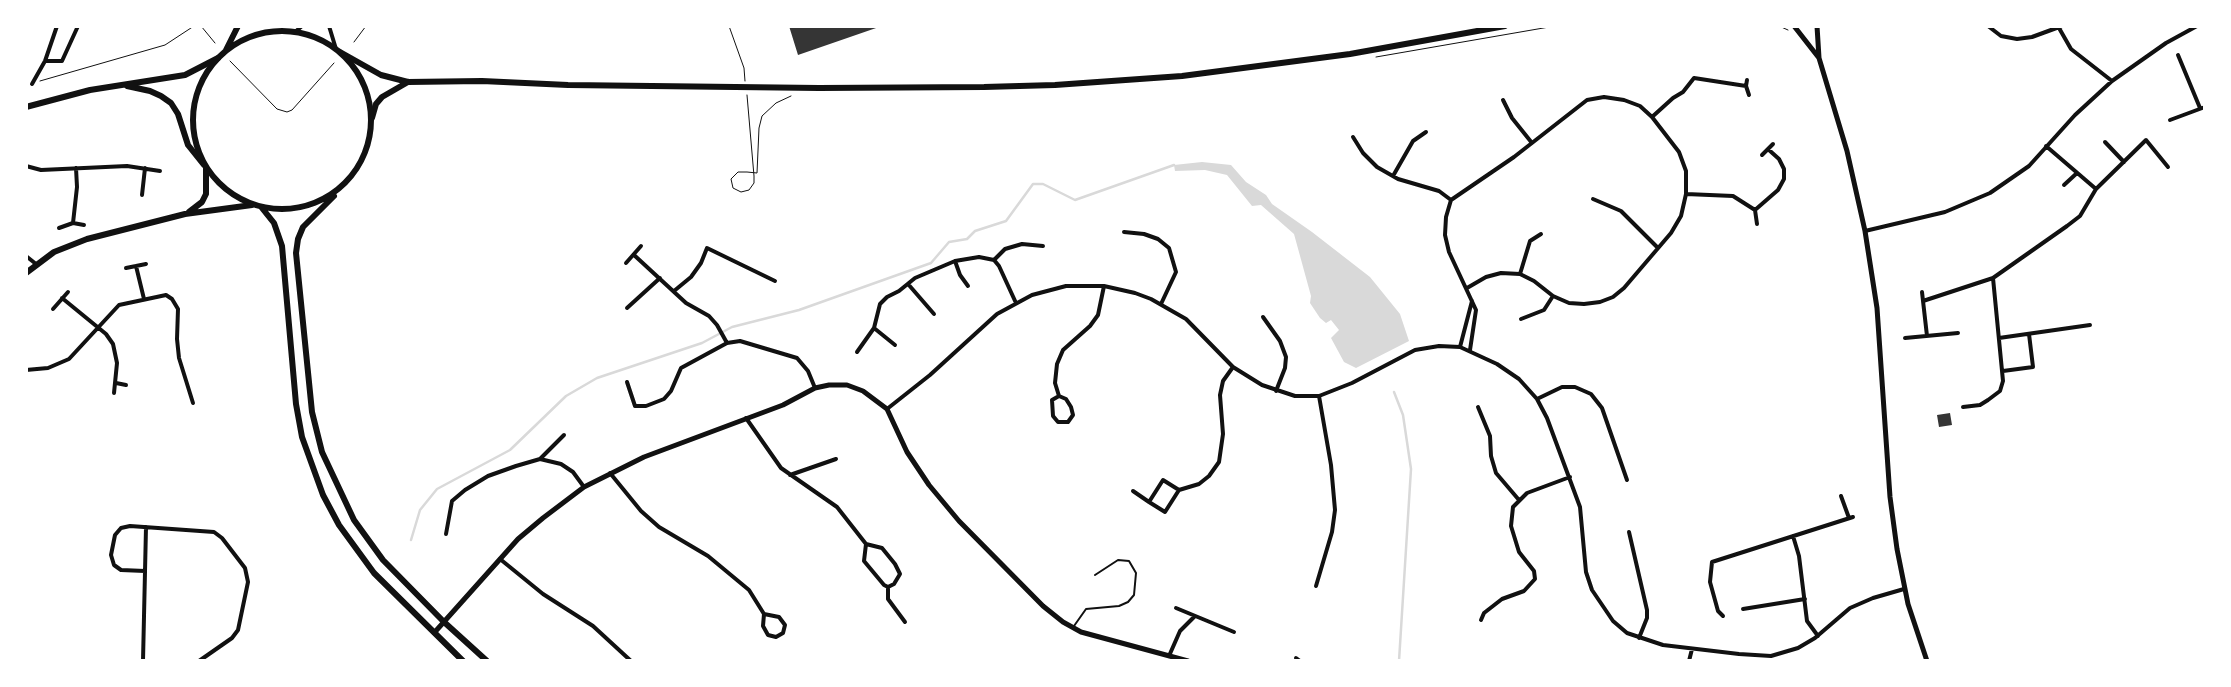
<!DOCTYPE html>
<style>
body{margin:0}
#map{position:relative;width:2231px;height:687px;overflow:hidden;background:#fff;font-family:"Space Grotesk",sans-serif}
canvas{display:block}
.frame{position:absolute;inset:0;border:28px solid #fff;pointer-events:none}
</style>
<div id="map">
<canvas width="2231" height="687"></canvas>
<div class="frame"></div>
</div>
<script>
const context = document.querySelector('canvas').getContext('2d');
context.lineJoin = 'round';
function paint(path, color) { context.fillStyle = color; context.fill(path, 'evenodd'); }
const toPath = rows => new Path2D(rows.map(r => 'M' + r).join(''));
function trace(path, color, width, dash) { context.strokeStyle = color; context.lineWidth = width; context.lineCap = dash ? 'butt' : 'round'; context.setLineDash(dash || []); context.stroke(path); }
paint(toPath([
 [1202,162,1231,165,1246,182,1266,195,1272,204,1312,232,1370,277,1400,314,1409,341,1356,368,1344,362,1331,338,1339,330,1331,320,1326,323,1320,318,1310,303,1311,296,1294,234,1261,205,1252,206,1227,175,1205,170,1175,171,1174,165]
]), '#d9d9d9');
trace(toPath([
 [1394,392,1403,415,1411,469,1399,661],
 [411,540,420,510,437,489,510,450,566,396,597,378,702,343,732,327,799,310,931,263,949,242,967,239,975,231,1006,221,1033,184,1043,184,1075,200,1174,165]
]), '#d9d9d9', 2.5);
paint(toPath([
 [789,26,879,26,879,27,798,55],
 [1950,413,1952,425,1939,427,1937,415]
]), '#353535');
trace(toPath([
 [201,26,215,43],
 [729,26,744,68,745,81],
 [1779,26,1788,30],
 [354,42,366,26],
 [1376,57,1555,26],
 [230,61,277,109,287,112,292,110,334,63],
 [40,81,165,45,194,26],
 [747,95,754,176,754,183,749,190,741,192,733,188,731,179,738,172,747,172,757,173,759,128,762,116,776,103,791,96]
]), '#111', 1);
trace(toPath([
 [1074,626,1086,609,1119,606,1128,602,1134,595,1136,573,1129,561,1118,560,1095,575]
]), '#111', 2);
trace(toPath([
 [329,26,336,49],
 [1988,26,2001,36,2017,39,2032,37,2062,26],
 [2059,28,2071,49,2112,81],
 [295,32,302,26],
 [2178,55,2200,108],
 [45,61,62,61,78,26],
 [1747,80,1746,86,1749,95],
 [32,84,45,61,57,26],
 [1503,100,1512,118,1532,143],
 [1652,117,1673,98,1683,92,1694,78,1746,86],
 [2170,120,2205,107],
 [1353,137,1363,153,1377,167,1398,179,1439,191,1451,200],
 [2105,142,2124,162],
 [2046,146,2096,189],
 [1762,155,1773,144],
 [26,166,41,170,127,166,160,171],
 [1393,176,1413,141,1426,132],
 [2064,185,2077,173],
 [1686,194,1733,196,1755,210,1778,190,1784,179,1784,169,1779,159,1769,150],
 [142,195,145,168],
 [1593,199,1621,211,1658,248],
 [1755,210,1757,224],
 [73,223,77,187,76,168],
 [59,228,73,223,84,225],
 [1865,231,1945,212,1990,193,2029,166,2075,115,2112,81,2166,43,2197,26],
 [1124,232,1144,234,1158,239,1169,248,1176,272,1161,304],
 [634,255,686,303,709,316,717,325,727,343],
 [26,256,36,264],
 [994,260,1005,249,1022,244,1043,246],
 [955,261,960,275,968,286],
 [626,263,641,246],
 [136,266,144,299],
 [126,268,146,264],
 [1520,274,1530,241,1541,234],
 [908,284,934,314],
 [1467,288,1486,277,1501,273,1520,274,1534,281,1553,296,1569,303,1584,304,1600,302,1613,297,1624,288,1671,233,1681,216,1686,194,1686,171,1679,152,1652,117,1640,106,1624,100,1604,97,1587,100,1514,157,1451,200,1446,217,1445,235,1449,252,1476,310,1470,350],
 [674,291,691,277,701,263,707,248,775,281],
 [1922,292,1927,336],
 [62,298,106,334,113,344,117,363,114,393],
 [1923,301,1993,278,2067,226,2080,216,2096,189,2146,140,2168,167],
 [627,308,660,278],
 [53,309,68,292],
 [1263,317,1280,341,1286,357,1285,368,1276,391],
 [1521,319,1544,310,1553,296],
 [874,328,895,345],
 [1905,338,1958,333],
 [1999,338,2090,325],
 [1460,347,1472,301],
 [857,352,874,328,880,304,887,297,899,291,915,278,955,261,979,257,994,260,999,266,1016,303],
 [26,370,48,368,69,359,119,305,166,295,172,299,178,309,177,339,179,358,193,403],
 [2003,371,2033,367,2029,334],
 [627,382,635,406,646,406,664,399,671,391,681,368,727,343,740,341,797,358,808,371,815,388],
 [116,383,126,385],
 [1059,396,1055,383,1057,364,1063,350,1090,326,1098,315,1104,286],
 [1059,396,1066,399,1071,407,1073,415,1068,422,1058,422,1053,416,1052,400,1059,396],
 [1537,399,1562,387,1575,387,1591,394,1602,408,1627,480],
 [1478,407,1490,436,1491,456,1496,473,1519,500],
 [1963,407,1980,405,1988,400,2000,391,2003,381,1993,278],
 [887,409,930,375,997,314,1032,295,1066,286,1104,286,1135,293,1151,299,1186,319,1233,367,1262,385,1295,396,1319,396,1352,383,1415,350,1439,346,1460,347,1497,364,1519,379,1537,399,1547,418,1580,507,1586,572,1592,590,1613,621,1627,633,1663,645,1739,654,1771,656,1798,648,1815,638,1850,608,1873,598,1904,589],
 [746,418,781,468,837,507,866,544,864,561,884,585,888,587,894,584,900,574,895,564,882,548,866,544],
 [540,459,564,435],
 [610,473,641,511,659,527,708,556,749,590,764,614,763,626,768,635,776,637,783,633,785,625,779,617,764,614],
 [790,475,836,459],
 [1179,490,1199,484,1209,476,1219,462,1223,434,1220,395,1223,381,1233,367],
 [1133,491,1149,502,1165,512,1179,490,1163,480,1149,502],
 [1841,496,1849,518],
 [1629,532,1647,610,1647,618,1639,638],
 [446,534,452,501,465,490,488,476,516,466,540,459,561,464,573,472,584,487],
 [1793,536,1799,556,1807,621,1818,636],
 [500,559,543,594,593,626,631,661],
 [145,571,121,570,114,565,111,555,115,535,121,528,130,526,214,532,222,538,245,568,248,582,238,630,232,638,199,661],
 [1316,586,1332,532,1335,510,1331,465,1319,396],
 [888,587,888,599,905,622],
 [1176,608,1234,632],
 [1743,609,1805,599],
 [1723,616,1718,611,1710,582,1712,562,1853,517],
 [1481,620,1484,613,1502,599,1524,591,1535,579,1534,571,1519,552,1511,526,1513,507,1527,493,1570,477],
 [1169,656,1180,631,1195,616],
 [1296,658,1300,661],
 [143,661,146,527],
 [1689,661,1692,649]
]), '#111', 4);
trace(toPath([
 [1794,26,1819,58],
 [1817,26,1819,58,1847,151,1865,231,1877,308,1890,497,1897,549,1908,604,1927,661],
 [434,633,518,539,543,518,584,487,644,457,783,405,815,388,829,385,847,385,863,391,887,409,907,452,929,485,959,521,1043,606,1063,622,1081,632,1188,661]
]), '#111', 5);
trace(toPath([
 [340,52,381,75,408,82,482,81,568,85,819,88,984,87,1055,85,1182,76,1350,54,1505,26],
 [127,86,150,91,161,96,171,103,178,114,188,145,204,165],
 [26,107,90,90,185,75,218,58],
 [372,118,376,104,382,97,408,82],
 [189,212,202,202,206,194,206,168],
 [26,273,54,252,87,239,185,214,252,205]
]), '#111', 6);
trace(toPath([
 '193 120a89 89 0 1 1 178 0a89 89 0 1 1-178 0Z',
 [226,50,238,26],
 [334,196,303,227,298,239,296,253,312,412,322,452,354,520,383,560,444,622,487,661],
 [262,208,274,223,282,246,296,404,302,437,323,495,339,525,374,573,463,661]
]), '#111', 6);
</script>
